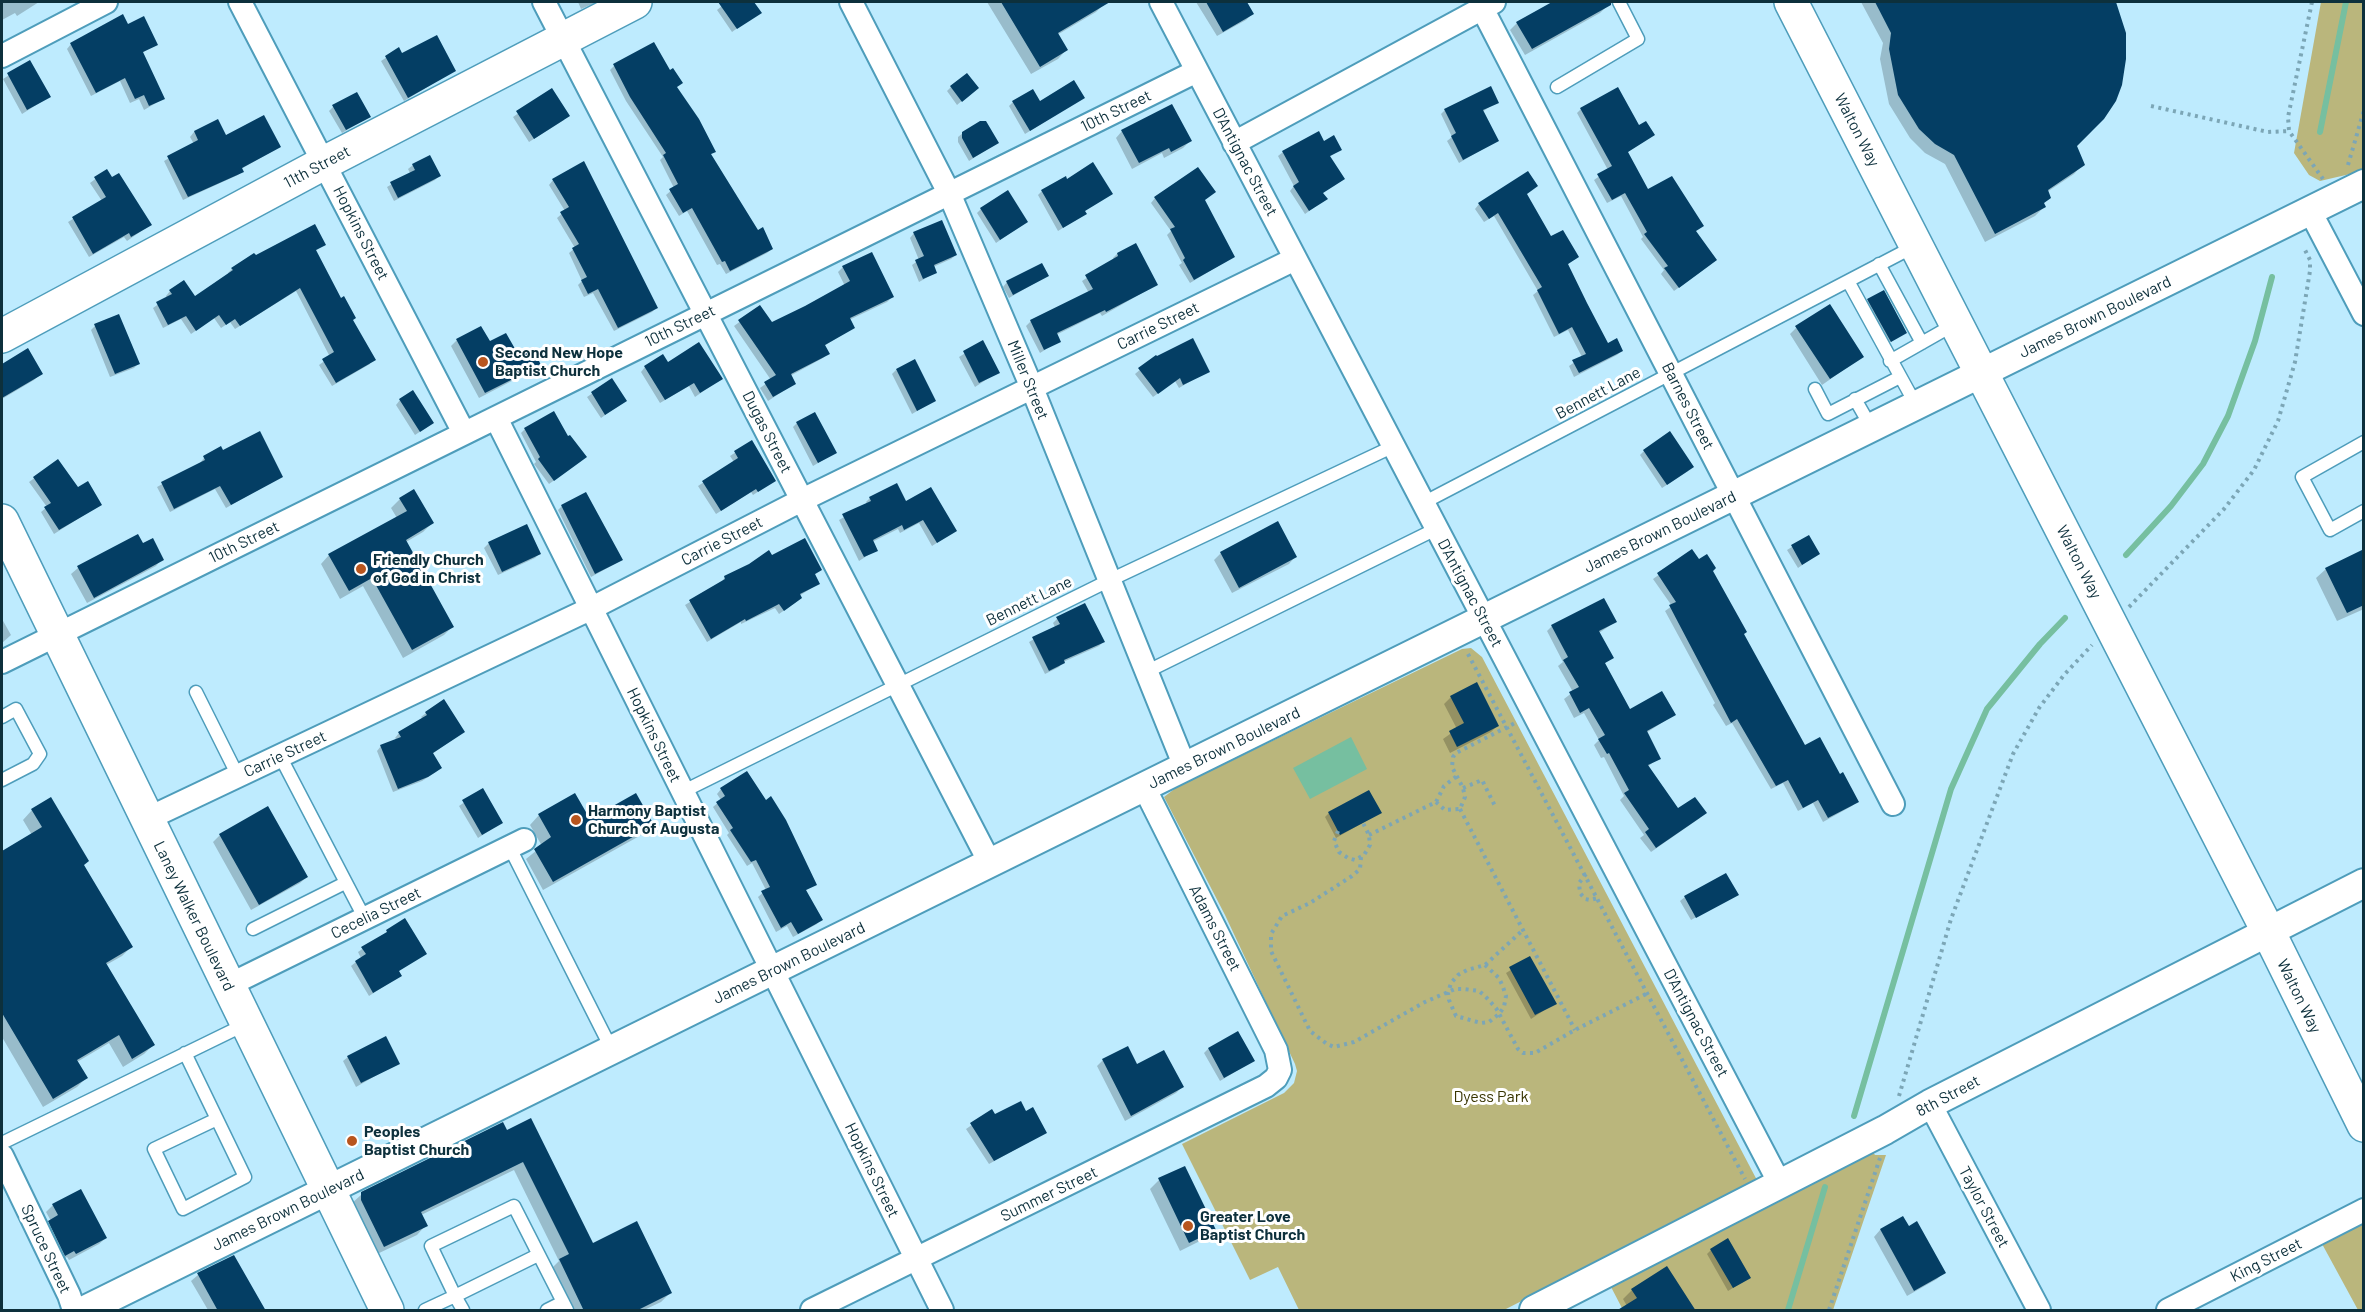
<!DOCTYPE html>
<style>
body{margin:0}
#map{position:relative;width:2365px;height:1312px;overflow:hidden;background:#beebfe;font-family:Barlow,sans-serif}
canvas{display:block}
.frame{position:absolute;inset:0;border:3px solid #0d303c;pointer-events:none}
</style>
<div id="map">
<canvas width="2365" height="1312"></canvas>
<div class="frame"></div>
</div>
<script>
const context = document.querySelector('canvas').getContext('2d');
context.lineJoin = 'round';
function paint(path, color) { context.fillStyle = color; context.fill(path, 'evenodd'); }
const toPath = rows => new Path2D(rows.map(r => 'M' + r).join(''));
function trace(path, color, width, dash) { context.strokeStyle = color; context.lineWidth = width; context.lineCap = dash ? 'butt' : 'round'; context.setLineDash(dash || []); context.stroke(path); }
function write(font, color, halo, rows, align = 'center') {
  context.font = font + ' Barlow,sans-serif'; context.lineWidth = 6; context.setLineDash([]); context.textBaseline = 'middle'; context.strokeStyle = halo; context.fillStyle = color; for (const [text, x, y, turn = 0] of rows) {
    context.save(); context.translate(x, y); context.rotate((+turn || 0) * Math.PI / 180); context.textAlign = isNaN(turn) ? turn : align; if (halo) context.strokeText(text, 0, 0); context.fillText(text, 0, 0); context.restore();
  }
}
paint(toPath([
 [2321,2,2363,2,2363,171,2320,181,2309,175,2294,153],
 [1471,648,1482,657,1769,1203,1872,1151,1875,1155,1886,1155,1833,1310,1623,1310,1598,1262,1504,1310,1299,1310,1278,1267,1250,1280,1182,1144,1284,1093,1294,1083,1297,1071,1295,1064,1225,915,1164,797,1177,787,1462,649],
 [2363,1220,2363,1310,2358,1310,2321,1242]
]), '#bab67c');
paint(toPath([
 [1351,737,1367,769,1310,799,1293,768]
]), '#76bfa0');
paint(toPath([
 [2,2,39,2,17,16,15,13,2,20],
 [578,2,597,2,581,9],
 [727,2,752,2,760,12,732,32,717,10],
 [987,2,1103,2,1104,4,1096,12,1057,35,1066,50,1058,59,1031,74],
 [1196,2,1245,2,1252,14,1246,20,1217,36],
 [1555,2,1605,2,1607,6,1600,13,1525,55,1510,30,1517,23],
 [1861,2,2115,2,2125,33,2114,100,2090,133,2076,147,2083,164,2074,174,2047,192,2043,204,2044,207,2035,216,1985,242,1945,164,1925,153,1910,138,1889,104,1880,59,1883,43],
 [127,26,156,44,142,53,163,99,144,110,139,99,130,103,120,81,91,96,67,49,71,44],
 [398,50,401,55,454,71,404,101,381,61],
 [30,62,49,97,22,114,3,79],
 [614,66,676,88,714,152,710,155,757,232,772,249,767,253,726,274,720,264,717,265,687,211,679,216,666,195,674,188,660,160,663,157,626,101,610,70],
 [951,87,972,92,957,105,947,91],
 [551,90,564,120,529,142,513,117],
 [1083,98,1025,134,1009,106,1013,102,1039,103],
 [1497,102,1482,112,1498,140,1459,163,1447,141,1452,137,1441,114,1445,110],
 [333,107,369,117,342,133,329,111],
 [1581,109,1639,127,1654,135,1626,153,1647,191,1695,232,1711,264,1674,291,1661,274,1664,270,1641,239,1643,237,1621,196,1607,203,1594,180,1608,170,1577,113],
 [217,121,225,138,280,147,241,169,242,171,238,175,183,200,164,161,194,144,190,137,194,132],
 [1122,131,1190,141,1183,148,1164,158,1162,153,1132,169,1116,138],
 [963,133,997,143,969,161,958,142,958,137],
 [1324,143,1340,150,1329,157,1322,194,1326,199,1305,214,1290,191,1294,186,1278,156,1283,152],
 [413,165,439,176,435,180,394,201,387,187,410,173,408,169],
 [106,171,150,225,127,241,124,237,89,257,68,222,102,201,90,183],
 [553,180,657,307,652,312,614,331,593,293,584,297,578,285,582,281,569,253,575,248,557,218,565,211,549,185],
 [1536,186,1526,194,1551,238,1577,257,1567,265,1608,345,1622,351,1617,355,1574,377,1569,366,1582,357,1568,330,1554,337,1533,295,1538,291,1494,216,1484,222,1475,209,1479,204],
 [1042,191,1084,212,1085,214,1058,231,1038,195],
 [1155,198,1204,201,1233,257,1190,283,1179,265,1182,263,1167,235,1171,231,1151,203],
 [981,209,1026,222,996,243,977,213],
 [914,233,956,255,951,259,933,267,935,273,919,282,912,265,919,260,910,238],
 [324,245,315,251,351,321,370,364,332,386,319,365,330,357,296,291,235,329,230,322,221,328,214,318,191,334,181,319,163,328,153,308,167,298,166,296,170,291,184,282,195,298,229,275,228,273,232,269,255,257],
 [1117,254,1156,285,1102,316,1100,313,1056,335,1059,341,1040,353,1026,326,1031,321,1089,293,1082,281,1114,260,1113,258],
 [843,267,892,297,887,302,849,320,853,328,824,346,828,353,823,358,790,376,794,384,768,401,760,388,771,380,734,326,760,307,771,324,845,286,838,272],
 [1047,276,1009,298,1003,287,1007,282],
 [1868,300,1905,332,1886,345,1864,304],
 [95,326,138,364,134,368,110,377,91,330],
 [1796,328,1862,357,1822,385,1790,334],
 [457,340,489,343,539,365,533,370,479,398,451,346],
 [983,342,998,372,975,387,959,357],
 [27,351,41,374,34,380,2,399,2,365],
 [1155,357,1208,371,1179,388,1175,381,1153,397,1135,374],
 [668,364,721,379,695,397,689,386,660,403,641,372,645,367],
 [896,370,934,401,912,414,892,374],
 [612,380,625,401,601,418,587,397],
 [400,400,427,427,415,435,396,405],
 [797,423,835,453,813,466,793,427],
 [525,429,567,439,581,461,549,484,534,464,536,462,521,433],
 [751,442,774,481,753,495,751,492,716,514,698,486,734,462,730,456],
 [220,448,222,452,281,477,226,508,215,489,170,512,157,487,200,463,204,458],
 [1644,451,1688,471,1662,488,1640,455],
 [58,461,77,489,100,505,54,534,41,512,47,507,29,482],
 [870,498,905,503,955,531,932,546,919,523,900,533,898,529,872,542,876,550,859,561,839,520,867,504,866,502],
 [400,499,432,523,423,532,406,542,452,627,444,635,403,658,363,586,340,599,321,564,329,555,397,518,391,508],
 [562,506,622,560,591,577,558,510],
 [526,526,539,554,535,558,498,575,484,548,489,543],
 [138,536,143,545,162,559,156,566,87,603,71,574,78,568],
 [1808,537,1818,554,1798,568,1787,550],
 [1692,551,1699,561,1711,571,1742,634,1805,747,1839,776,1857,801,1852,806,1823,822,1813,803,1798,811,1783,783,1771,789,1732,723,1726,726,1713,705,1715,703,1665,611,1672,606,1653,579],
 [2364,551,2364,609,2337,621,2316,578,2326,569],
 [1221,553,1295,557,1289,564,1232,593,1214,560],
 [772,557,821,570,814,575,818,584,799,596,800,598,796,602,779,614,775,608,741,624,741,622,707,642,685,605,721,583,725,577],
 [2,619,11,635,2,643],
 [1057,619,1103,642,1099,646,1063,662,1059,667,1045,674,1029,642,1055,627,1053,623],
 [1615,622,1599,633,1612,657,1604,664,1630,712,1674,715,1646,733,1659,758,1647,767,1678,810,1700,818,1651,852,1640,838,1644,835,1620,800,1624,796,1604,757,1601,758,1594,745,1599,740,1584,713,1574,718,1564,699,1573,692,1558,666,1563,662,1547,631,1552,626],
 [1451,697,1498,725,1491,732,1450,753,1443,739,1457,729,1444,704],
 [443,701,463,732,432,754,440,768,436,772,422,781,393,792,377,751,381,746,397,740,395,738,399,733,423,719,421,717,426,713],
 [721,789,815,884,805,891,821,919,817,924,793,937,787,926,776,932,758,897,766,890,752,863,747,866,727,835,729,833,713,807,721,800,717,794],
 [482,790,501,823,478,838,459,806],
 [575,795,590,821,653,824,643,834,543,890,526,859,542,846,530,825,539,815],
 [268,808,307,877,300,883,251,910,213,842,220,835],
 [32,810,83,866,131,947,122,956,106,965,153,1045,144,1054,123,1067,109,1043,77,1062,86,1078,77,1087,43,1107,2,1037,2,852,32,835,23,820],
 [1329,813,1380,813,1336,838,1325,817],
 [1737,895,1691,920,1680,901,1685,897],
 [404,920,398,972,400,976,369,996,351,966,361,958,358,952],
 [1530,958,1555,1003,1531,1019,1506,973],
 [1208,1049,1253,1061,1220,1081,1204,1053],
 [348,1057,398,1063,356,1087,343,1061],
 [1103,1060,1182,1087,1176,1093,1125,1121,1097,1066],
 [992,1111,995,1116,1026,1113,1045,1133,989,1164,966,1129],
 [502,1124,592,1245,670,1293,661,1302,644,1310,571,1310,551,1269,559,1261,514,1170,421,1215,426,1225,417,1235,375,1255,351,1204,361,1195],
 [1159,1180,1214,1230,1204,1239,1180,1251,1150,1189],
 [53,1205,106,1238,99,1244,69,1260,67,1257,58,1261,42,1229,51,1221,46,1212],
 [1902,1218,1944,1272,1937,1279,1907,1296,1874,1237,1880,1230],
 [1711,1250,1749,1278,1728,1291,1707,1254],
 [198,1275,264,1310,208,1310,191,1281],
 [1632,1290,1694,1310,1627,1306,1623,1299]
]), '#0003');
trace(toPath([
 [2320,132,2346,2],
 [2126,555,2171,506,2203,464,2228,416,2255,341,2272,277],
 [1854,1116,1951,789,1987,709,2040,644,2065,618],
 [1788,1310,1825,1187]
]), '#76bfa0', 6);
paint(toPath([
 [718,2,754,2,762,13,737,29],
 [1001,2,1110,2,1058,33,1068,50,1040,67],
 [1206,2,1247,2,1254,14,1223,32],
 [1552,2,1611,2,1611,5,1532,49,1516,22],
 [1875,2,2116,2,2126,33,2126,59,2122,85,2116,101,2104,119,2077,146,2085,165,2048,190,2051,198,2044,203,2046,207,1995,234,1954,155,1935,144,1919,129,1898,95,1889,49,1891,33],
 [123,14,128,24,144,16,158,45,143,52,165,99,149,106,144,95,135,99,125,78,96,93,70,43],
 [437,35,456,71,408,98,385,56,399,47,402,53],
 [654,42,670,70,673,68,683,83,677,87,699,119,716,152,711,154,758,230,763,227,773,249,730,271,725,261,722,262,692,208,683,213,669,189,678,184,663,155,666,153,630,97,613,64],
 [30,60,51,97,27,110,7,73],
 [967,73,979,88,962,102,950,86],
 [1074,80,1085,98,1030,131,1012,101,1033,89,1040,101],
 [1491,86,1499,103,1483,110,1499,141,1463,160,1451,136,1456,133,1444,109],
 [1618,87,1639,125,1646,121,1655,135,1628,152,1648,189,1672,176,1704,226,1696,231,1717,260,1679,288,1664,268,1668,266,1644,234,1647,232,1625,193,1612,200,1597,174,1612,166,1580,108],
 [552,88,570,116,534,139,516,111],
 [357,92,371,117,346,130,332,105],
 [1172,104,1192,141,1171,152,1169,148,1139,163,1121,130],
 [264,115,281,147,242,168,244,172,188,197,167,156,198,140,194,131,218,119,226,135],
 [980,121,986,121,999,143,973,158,962,138,962,132],
 [1319,131,1324,141,1334,135,1342,150,1330,156,1345,179,1323,193,1328,199,1309,211,1293,186,1299,182,1282,151],
 [430,155,441,176,398,198,390,182,415,170,412,164],
 [584,161,658,308,618,328,598,289,588,294,581,280,587,277,572,248,579,244,560,212,569,207,552,179],
 [1093,162,1113,194,1085,211,1087,214,1063,228,1041,190,1066,176,1067,179],
 [1198,167,1216,192,1205,200,1235,257,1194,280,1183,260,1185,258,1170,229,1175,227,1154,197],
 [107,169,112,177,119,173,152,225,131,237,129,233,93,254,72,217,106,197,94,177],
 [1528,171,1538,186,1527,194,1551,236,1563,230,1579,257,1568,264,1587,303,1608,343,1617,338,1623,351,1579,373,1572,360,1586,354,1572,327,1559,334,1537,290,1542,287,1498,213,1489,219,1478,203],
 [1008,190,1028,222,1000,240,980,208],
 [942,220,957,255,934,265,937,273,923,279,915,260,924,256,913,232],
 [315,224,326,245,316,250,341,298,344,296,356,318,353,320,376,360,336,383,322,359,334,352,300,288,240,326,235,319,226,325,219,315,196,331,186,316,168,325,156,302,172,294,169,290,184,280,195,296,233,270,231,268,254,253,256,255],
 [1136,243,1158,285,1106,312,1105,310,1057,333,1061,342,1044,350,1030,320,1093,289,1085,275,1118,256,1117,253],
 [872,252,894,297,850,318,855,328,825,345,830,354,791,374,796,384,773,397,764,382,776,375,738,320,760,305,772,322,805,306,850,281,842,266],
 [1042,263,1049,276,1013,295,1006,281],
 [1884,290,1907,333,1891,342,1867,299],
 [1830,304,1864,357,1830,379,1795,326],
 [119,314,140,364,115,374,94,324],
 [481,326,490,341,506,333,518,354,532,347,541,365,485,393,456,339],
 [1193,338,1210,372,1183,385,1180,378,1158,394,1138,368,1156,355,1157,356],
 [983,340,1000,373,979,383,963,351],
 [699,342,723,379,700,393,694,383,665,400,644,366,663,354,668,362],
 [28,348,43,374,2,398,2,364],
 [915,359,936,401,917,411,896,369],
 [612,378,627,401,605,415,591,392],
 [413,390,434,423,420,432,399,399],
 [554,411,568,436,570,435,587,457,554,481,538,459,540,457,524,428],
 [815,412,837,453,818,463,796,422],
 [260,431,283,477,231,505,220,486,174,509,161,482,205,460,203,456,221,446,223,450],
 [1670,431,1694,467,1667,485,1643,450],
 [752,440,776,481,758,492,756,489,721,511,702,481,738,458,734,451],
 [58,459,78,487,88,481,102,505,59,530,44,507,51,503,33,477],
 [897,483,906,501,931,487,957,531,937,543,923,520,904,530,902,525,873,540,878,551,864,557,842,514,871,501,869,497],
 [414,489,434,523,406,540,454,627,412,650,372,578,349,591,328,554,407,511,399,498],
 [586,492,623,560,595,574,561,505],
 [1278,521,1297,557,1239,588,1220,552],
 [527,524,541,554,502,572,488,542],
 [138,534,143,543,153,538,164,560,94,598,77,566],
 [1809,535,1820,554,1802,565,1791,545],
 [805,538,822,570,815,574,820,584,800,594,802,598,784,611,779,604,746,621,745,619,711,639,689,600,725,579,724,576,749,564,769,550,772,555],
 [1692,549,1699,559,1707,554,1716,568,1713,571,1747,632,1744,634,1805,745,1820,737,1840,774,1843,772,1859,802,1828,818,1818,800,1803,808,1788,780,1776,786,1737,719,1731,723,1669,605,1676,602,1657,573],
 [2364,549,2364,605,2347,613,2325,568],
 [1604,598,1617,622,1599,631,1614,658,1605,663,1630,709,1662,691,1676,715,1647,731,1661,759,1648,765,1678,808,1695,797,1707,813,1656,848,1645,832,1649,829,1624,793,1629,790,1609,753,1607,754,1598,739,1605,735,1589,708,1580,713,1569,692,1579,687,1563,660,1568,657,1551,625],
 [1085,603,1105,642,1064,660,1065,663,1049,671,1032,637,1060,624,1056,617],
 [1477,682,1499,726,1457,747,1449,731,1464,723,1450,696],
 [444,699,465,732,433,753,442,768,428,777,398,789,380,745,401,737,398,732,427,715,425,712],
 [747,771,766,800,771,796,786,820,817,885,806,890,823,920,798,934,791,922,781,928,761,891,770,887,756,860,751,862,730,830,733,828,716,802,725,796,720,788],
 [483,788,503,823,482,835,462,800],
 [1369,790,1382,813,1340,835,1328,812],
 [575,793,590,819,636,793,654,825,553,882,534,849,551,837,538,814],
 [51,797,89,861,84,865,133,947,106,963,155,1045,132,1059,119,1035,77,1060,88,1078,53,1099,2,1013,2,851,42,827,31,809],
 [268,806,308,877,259,905,219,834],
 [1726,873,1739,895,1696,918,1684,896],
 [405,918,427,954,399,971,402,976,373,993,355,961,366,954,361,947,387,932,386,930],
 [1530,956,1557,1004,1535,1015,1509,967],
 [1238,1031,1255,1061,1224,1078,1208,1048],
 [386,1036,400,1064,361,1083,347,1056],
 [1128,1046,1137,1064,1164,1050,1184,1087,1131,1116,1102,1059],
 [1021,1101,1026,1111,1033,1107,1047,1133,994,1161,970,1123,992,1109,995,1114],
 [531,1118,593,1243,637,1221,672,1293,636,1311,584,1311,559,1259,569,1254,523,1162,421,1212,428,1226,384,1247,361,1200,361,1192,503,1122,507,1130],
 [1185,1166,1216,1230,1189,1243,1158,1178],
 [81,1189,107,1238,76,1254,74,1251,65,1256,48,1221,58,1215,52,1204],
 [1903,1216,1909,1226,1917,1221,1946,1273,1914,1291,1880,1229],
 [1728,1238,1751,1278,1733,1288,1710,1249],
 [234,1255,266,1311,218,1311,197,1273],
 [1667,1266,1696,1311,1616,1311,1637,1298,1631,1289]
]), '#043e64');
const service = toPath([
 [1557,87,1638,39,1619,2],
 [1879,264,1922,343],
 [1848,281,1916,405],
 [1890,361,1955,324],
 [1815,389,1828,414,1900,377],
 [1855,399,1871,427],
 [2364,442,2302,477,2330,530,2364,511],
 [1423,503,1915,246],
 [1146,672,1436,529],
 [196,692,238,776],
 [2,717,16,709,40,754,33,764,2,780],
 [280,756,365,919],
 [682,792,1108,581,1394,446],
 [510,848,612,1050],
 [253,929,345,883],
 [185,1053,245,1177,183,1209,154,1149,217,1119],
 [2,1143,246,1024],
 [425,1310,455,1296,431,1246,514,1206,567,1310],
 [463,1310,455,1296,538,1255],
 [547,1310,563,1302]
]);
const minor = toPath([
 [240,2,464,433],
 [544,2,990,863],
 [851,2,949,193,1032,388,1185,767],
 [1161,2,1780,1184],
 [1482,8,1893,804],
 [2,56,106,2],
 [1234,143,1494,2],
 [2310,211,2364,314],
 [496,418,942,1310],
 [2,662,1197,71],
 [147,819,592,608,802,500,1295,259],
 [227,986,524,840],
 [1930,1104,2039,1310],
 [2,1156,69,1295,74,1310],
 [812,1310,1266,1086,1276,1078,1280,1070,1276,1050,1144,787],
 [2168,1310,2364,1210]
]);
const tertiary = toPath([
 [85,1310,2364,184],
 [1534,1310,1885,1130,1930,1104,2364,883]
]);
const secondary = toPath([
 [2,336,324,163,635,2],
 [2,521,387,1310]
]);
const primary = toPath([
 [1791,2,2268,931,2364,1125]
]);
trace(service, '#4e9dbb', 15);
trace(minor, '#4e9dbb', 26);
trace(tertiary, '#4e9dbb', 32);
trace(secondary, '#4e9dbb', 36);
trace(primary, '#4e9dbb', 36);
trace(toPath([
 [2312,2,2288,117,2289,131,2323,179],
 [2151,106,2268,132,2289,131],
 [2348,165,2364,110],
 [2129,607,2224,509,2254,470,2278,421,2295,362,2310,271,2310,260,2304,248],
 [1468,654,1745,1179],
 [1463,788,1482,780,1496,808],
 [1436,802,1445,810,1460,809,1465,797,1463,788,1452,767,1453,757,1456,753,1517,722],
 [1460,809,1575,1030],
 [1338,831,1334,841,1339,852,1348,858,1355,860,1364,855,1370,845,1369,835,1363,823],
 [1369,835,1436,802,1444,786,1457,776],
 [1361,857,1360,869,1352,876,1310,903,1282,916,1271,934,1271,951,1310,1031,1327,1044,1334,1047,1354,1042,1425,1002,1455,989,1464,989,1479,991,1485,996,1496,1008,1518,1049,1523,1053,1535,1053,1575,1030,1648,993],
 [1586,874,1579,883,1580,893,1585,899,1590,900,1598,898],
 [1485,965,1499,978,1503,987,1506,996,1504,1007,1499,1014,1489,1022,1481,1023,1456,1016,1449,1000,1448,993,1451,983,1458,975,1467,970,1485,965,1523,930],
 [1899,1096,1951,919,2013,754,2039,708,2064,675,2092,645],
 [1829,1310,1880,1158]
]), '#7ca6b6', 4, [3, 4.5]);
trace(service, '#fff', 12);
trace(minor, '#fff', 22);
trace(tertiary, '#fff', 28);
trace(secondary, '#fff', 33);
trace(primary, '#fff', 33);
for (const [x, y, r, color] of [
 [483,362,6,"#b8551e"],
 [361,569,6,"#b8551e"],
 [576,820,6,"#b8551e"],
 [352,1141,6,"#b8551e"],
 [1188,1226,6,"#b8551e"]
]) { const dot = new Path2D(); dot.arc(x, y, r, 0, 2 * Math.PI); context.fillStyle = color; context.fill(dot); trace(dot, '#fff', 2); }
write('16px', '#0d303c', '#fff', [
 ["10th Street",1116,111,-26],
 ["Walton Way",1857,130,63],
 ["D'Antignac Street",1245,162,62],
 ["11th Street",317,167,-28],
 ["Hopkins Street",361,233,63],
 ["James Brown Boulevard",2095,317,-26],
 ["10th Street",680,326,-26],
 ["Carrie Street",1158,326,-26],
 ["Miller Street",1028,380,68],
 ["Bennett Lane",1598,393,-28],
 ["Barnes Street",1688,406,63],
 ["Dugas Street",767,432,63],
 ["James Brown Boulevard",1660,532,-26],
 ["Carrie Street",722,541,-27],
 ["10th Street",244,542,-26],
 ["Walton Way",2079,562,63],
 ["D'Antignac Street",1470,593,62],
 ["Bennett Lane",1029,601,-26],
 ["Hopkins Street",654,735,64],
 ["James Brown Boulevard",1224,748,-26],
 ["Carrie Street",285,754,-25],
 ["Cecelia Street",376,913,-26],
 ["Laney Walker Boulevard",194,916,64],
 ["Adams Street",1215,928,63],
 ["James Brown Boulevard",789,963,-26],
 ["Walton Way",2299,996,64],
 ["D'Antignac Street",1696,1023,62],
 ["8th Street",1948,1096,-28],
 ["Hopkins Street",872,1170,64],
 ["Summer Street",1049,1194,-26],
 ["Taylor Street",1984,1207,62],
 ["James Brown Boulevard",288,1210,-26],
 ["Spruce Street",46,1249,65],
 ["King Street",2266,1260,-27]
]);
write('bold 16px', '#0d303c', '#fff', [
 ["Second New Hope",495,353],
 ["Baptist Church",495,371],
 ["Friendly Church",373,560],
 ["of God in Christ",373,578],
 ["Harmony Baptist",588,811],
 ["Church of Augusta",588,829],
 ["Peoples",364,1132],
 ["Baptist Church",364,1150],
 ["Greater Love",1200,1217],
 ["Baptist Church",1200,1235]
], 'left');
write('16px', '#383400', '#fff', [
 ["Dyess Park",1491,1097]
]);
</script>
